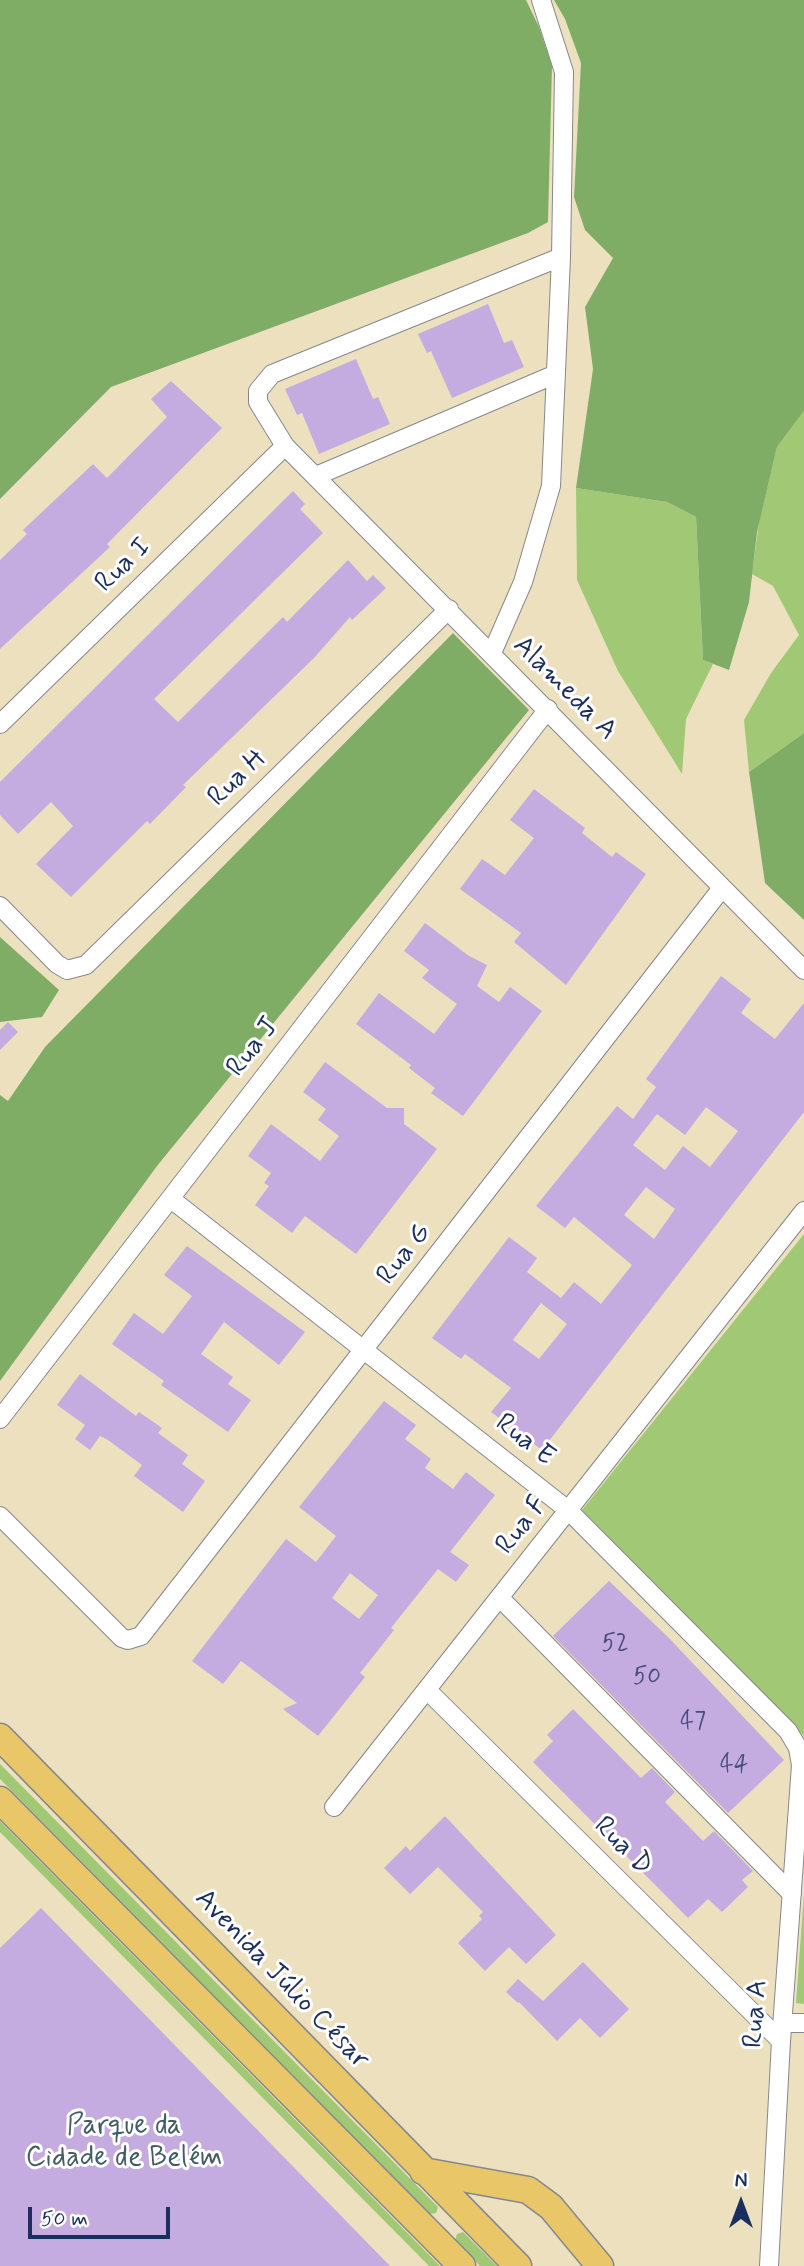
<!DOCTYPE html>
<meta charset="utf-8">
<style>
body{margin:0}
#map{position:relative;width:804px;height:2266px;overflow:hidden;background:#ede0bf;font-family:Mynerve,sans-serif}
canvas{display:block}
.north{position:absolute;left:706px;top:2168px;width:70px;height:70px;-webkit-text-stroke:5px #fff;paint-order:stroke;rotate:0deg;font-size:19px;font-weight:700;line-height:28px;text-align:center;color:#1b2f5e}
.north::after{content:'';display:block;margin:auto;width:24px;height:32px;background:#1b2f5e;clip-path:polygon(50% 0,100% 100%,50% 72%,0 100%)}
.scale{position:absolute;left:28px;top:2207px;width:142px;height:32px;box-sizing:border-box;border:4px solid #1b2f5e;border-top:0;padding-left:9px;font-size:21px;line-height:24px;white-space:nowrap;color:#1b2f5e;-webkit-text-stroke:5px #fff;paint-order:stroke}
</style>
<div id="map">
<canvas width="804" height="2266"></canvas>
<div class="north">N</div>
<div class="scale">50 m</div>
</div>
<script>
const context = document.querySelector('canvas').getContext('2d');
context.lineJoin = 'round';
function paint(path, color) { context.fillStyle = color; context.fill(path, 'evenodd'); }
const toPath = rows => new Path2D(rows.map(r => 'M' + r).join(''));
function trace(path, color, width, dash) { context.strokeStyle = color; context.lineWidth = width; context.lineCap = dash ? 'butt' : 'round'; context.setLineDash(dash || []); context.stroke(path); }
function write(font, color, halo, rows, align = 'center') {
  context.font = font + ' Mynerve,sans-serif'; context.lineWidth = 6; context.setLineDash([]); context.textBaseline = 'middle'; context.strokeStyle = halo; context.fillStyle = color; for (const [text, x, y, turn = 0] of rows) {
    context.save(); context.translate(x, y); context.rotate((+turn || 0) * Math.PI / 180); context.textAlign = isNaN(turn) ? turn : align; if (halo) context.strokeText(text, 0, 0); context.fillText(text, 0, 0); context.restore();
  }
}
paint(toPath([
 [804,411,804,733,749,772,744,720,771,673,799,635,773,586,752,574,759,522,777,447],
 [576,488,667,502,696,517,703,660,713,664,686,719,682,774,618,671,577,580],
 [804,1234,804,1736,582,1510],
 [0,1764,438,2207,436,2213,430,2214,0,1779],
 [0,1821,440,2266,429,2266,0,1832],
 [804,1893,804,2004,796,2003],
 [463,2232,497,2266,480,2266,455,2241,457,2234]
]), '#a1c975');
paint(toPath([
 [0,0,526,0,539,27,552,66,548,222,528,233,111,387,0,499],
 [554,0,804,0,804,411,777,447,757,532,749,602,729,670,703,660,696,517,667,502,576,488,593,369,585,307,613,258,585,230,574,197,581,63,565,19],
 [453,633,529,710,157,1166,0,1381,0,1095,8,1101,45,1047],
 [804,733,804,920,765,883,749,772],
 [0,937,59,990,42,1017,0,1022]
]), '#80ad66');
paint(toPath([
 [488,304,504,343,512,340,524,367,452,398,431,351,427,353,418,334],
 [356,359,373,399,378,397,390,424,319,454,302,413,297,415,285,389],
 [171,381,222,428,107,544,110,547,0,649,0,560,27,534,23,530,93,464,107,478,167,417,151,399],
 [293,491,305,504,300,509,323,533,154,699,178,722,283,617,287,622,348,560,367,581,373,575,386,588,352,620,350,617,314,658,183,785,186,787,150,824,147,821,71,897,36,864,73,826,51,802,18,834,0,815,0,782],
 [534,789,585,828,582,833,612,857,616,852,646,874,566,985,514,942,521,933,460,889,482,859,505,875,534,838,510,820],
 [425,923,469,956,487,965,477,986,499,1002,510,987,542,1011,463,1116,431,1093,435,1088,409,1068,411,1065,356,1024,379,993,434,1034,457,1004,422,978,429,970,404,951],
 [721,976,751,999,741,1013,775,1039,804,1003,804,1112,542,1450,491,1412,511,1388,465,1354,461,1359,432,1338,509,1237,537,1258,527,1272,561,1298,574,1282,601,1304,632,1265,574,1217,565,1228,536,1206,617,1106,633,1119,656,1087,646,1079],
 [706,1107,738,1131,710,1167,683,1146,665,1170,633,1145,657,1114,685,1135],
 [646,1187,675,1209,654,1239,624,1215],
 [541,1303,567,1324,539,1359,513,1340],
 [8,1022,18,1032,0,1050,0,1030],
 [325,1062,387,1108,404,1108,404,1124,437,1149,356,1254,305,1216,292,1233,255,1205,269,1186,264,1183,271,1173,248,1156,271,1124,320,1161,339,1136,318,1120,326,1109,303,1092],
 [187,1246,305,1332,279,1365,224,1322,201,1354,233,1377,228,1384,251,1400,228,1432,161,1385,164,1381,112,1344,134,1313,163,1334,192,1296,164,1275],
 [80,1374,136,1416,139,1412,162,1428,158,1433,188,1455,182,1464,205,1481,183,1512,134,1476,142,1465,108,1440,100,1436,90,1450,75,1439,85,1425,57,1405],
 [384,1401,416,1425,405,1439,431,1459,425,1468,453,1489,466,1472,495,1495,450,1552,469,1565,456,1582,438,1569,391,1628,394,1630,360,1673,365,1677,318,1736,283,1709,297,1703,241,1661,223,1684,192,1661,286,1539,316,1562,336,1536,299,1507],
 [350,1573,378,1595,359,1619,332,1598],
 [609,1581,668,1637,784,1760,728,1813,553,1636],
 [573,1709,641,1778,652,1768,675,1792,665,1802,703,1841,714,1831,753,1871,742,1880,748,1887,722,1912,708,1899,688,1918,533,1762,553,1741,547,1735],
 [445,1816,556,1935,526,1964,509,1947,485,1971,458,1943,482,1919,479,1916,483,1912,438,1867,410,1894,384,1868,406,1846,410,1851],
 [41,1908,390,2266,0,2266,0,1948],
 [583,1962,629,2009,600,2038,580,2018,557,2041,519,2002,518,2003,506,1992,518,1979,543,2001]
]), '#c4abe0');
const minor = toPath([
 [561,257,272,374,258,391,258,402,285,446,804,970],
 [316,476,556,374],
 [492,653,523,582,551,486,561,257,564,72,541,0],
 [0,724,285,446],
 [0,906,57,964,67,970,86,965,449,609],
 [171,1199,568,1510,788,1731,798,1748,801,1765,781,2041,769,2266],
 [0,1419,548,709],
 [0,1516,122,1638,128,1640,141,1636,722,888],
 [500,1598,792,1894],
 [427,1690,781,2041],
 [334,1807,804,1211],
 [782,2023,804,2023]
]);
const primary = toPath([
 [0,1737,518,2266],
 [0,1800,462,2266],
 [423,2171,528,2190,551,2207,600,2266]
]);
trace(minor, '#84888e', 20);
trace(primary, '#84888e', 29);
trace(minor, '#fff', 18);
trace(primary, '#e9c769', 26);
write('24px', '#454e7e', null, [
 ["52",615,1645],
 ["50",647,1678],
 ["47",693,1723],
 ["44",734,1766]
]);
write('28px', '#1b2f5e', '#fff', [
 ["Rua I",124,566,-44],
 ["Alameda A",564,689,45],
 ["Rua H",238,779,-44],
 ["Rua J",254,1048,-52],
 ["Rua G",405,1255,-52],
 ["Rua E",524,1441,38],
 ["Rua F",523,1526,-52],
 ["Rua D",622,1847,45],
 ["Avenida Júlio César",281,1980,46],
 ["Rua A",757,2014,-86]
]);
write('28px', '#435d65', '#fff', [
 ["Parque da",124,2127],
 ["Cidade de Belém",124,2159]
]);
</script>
